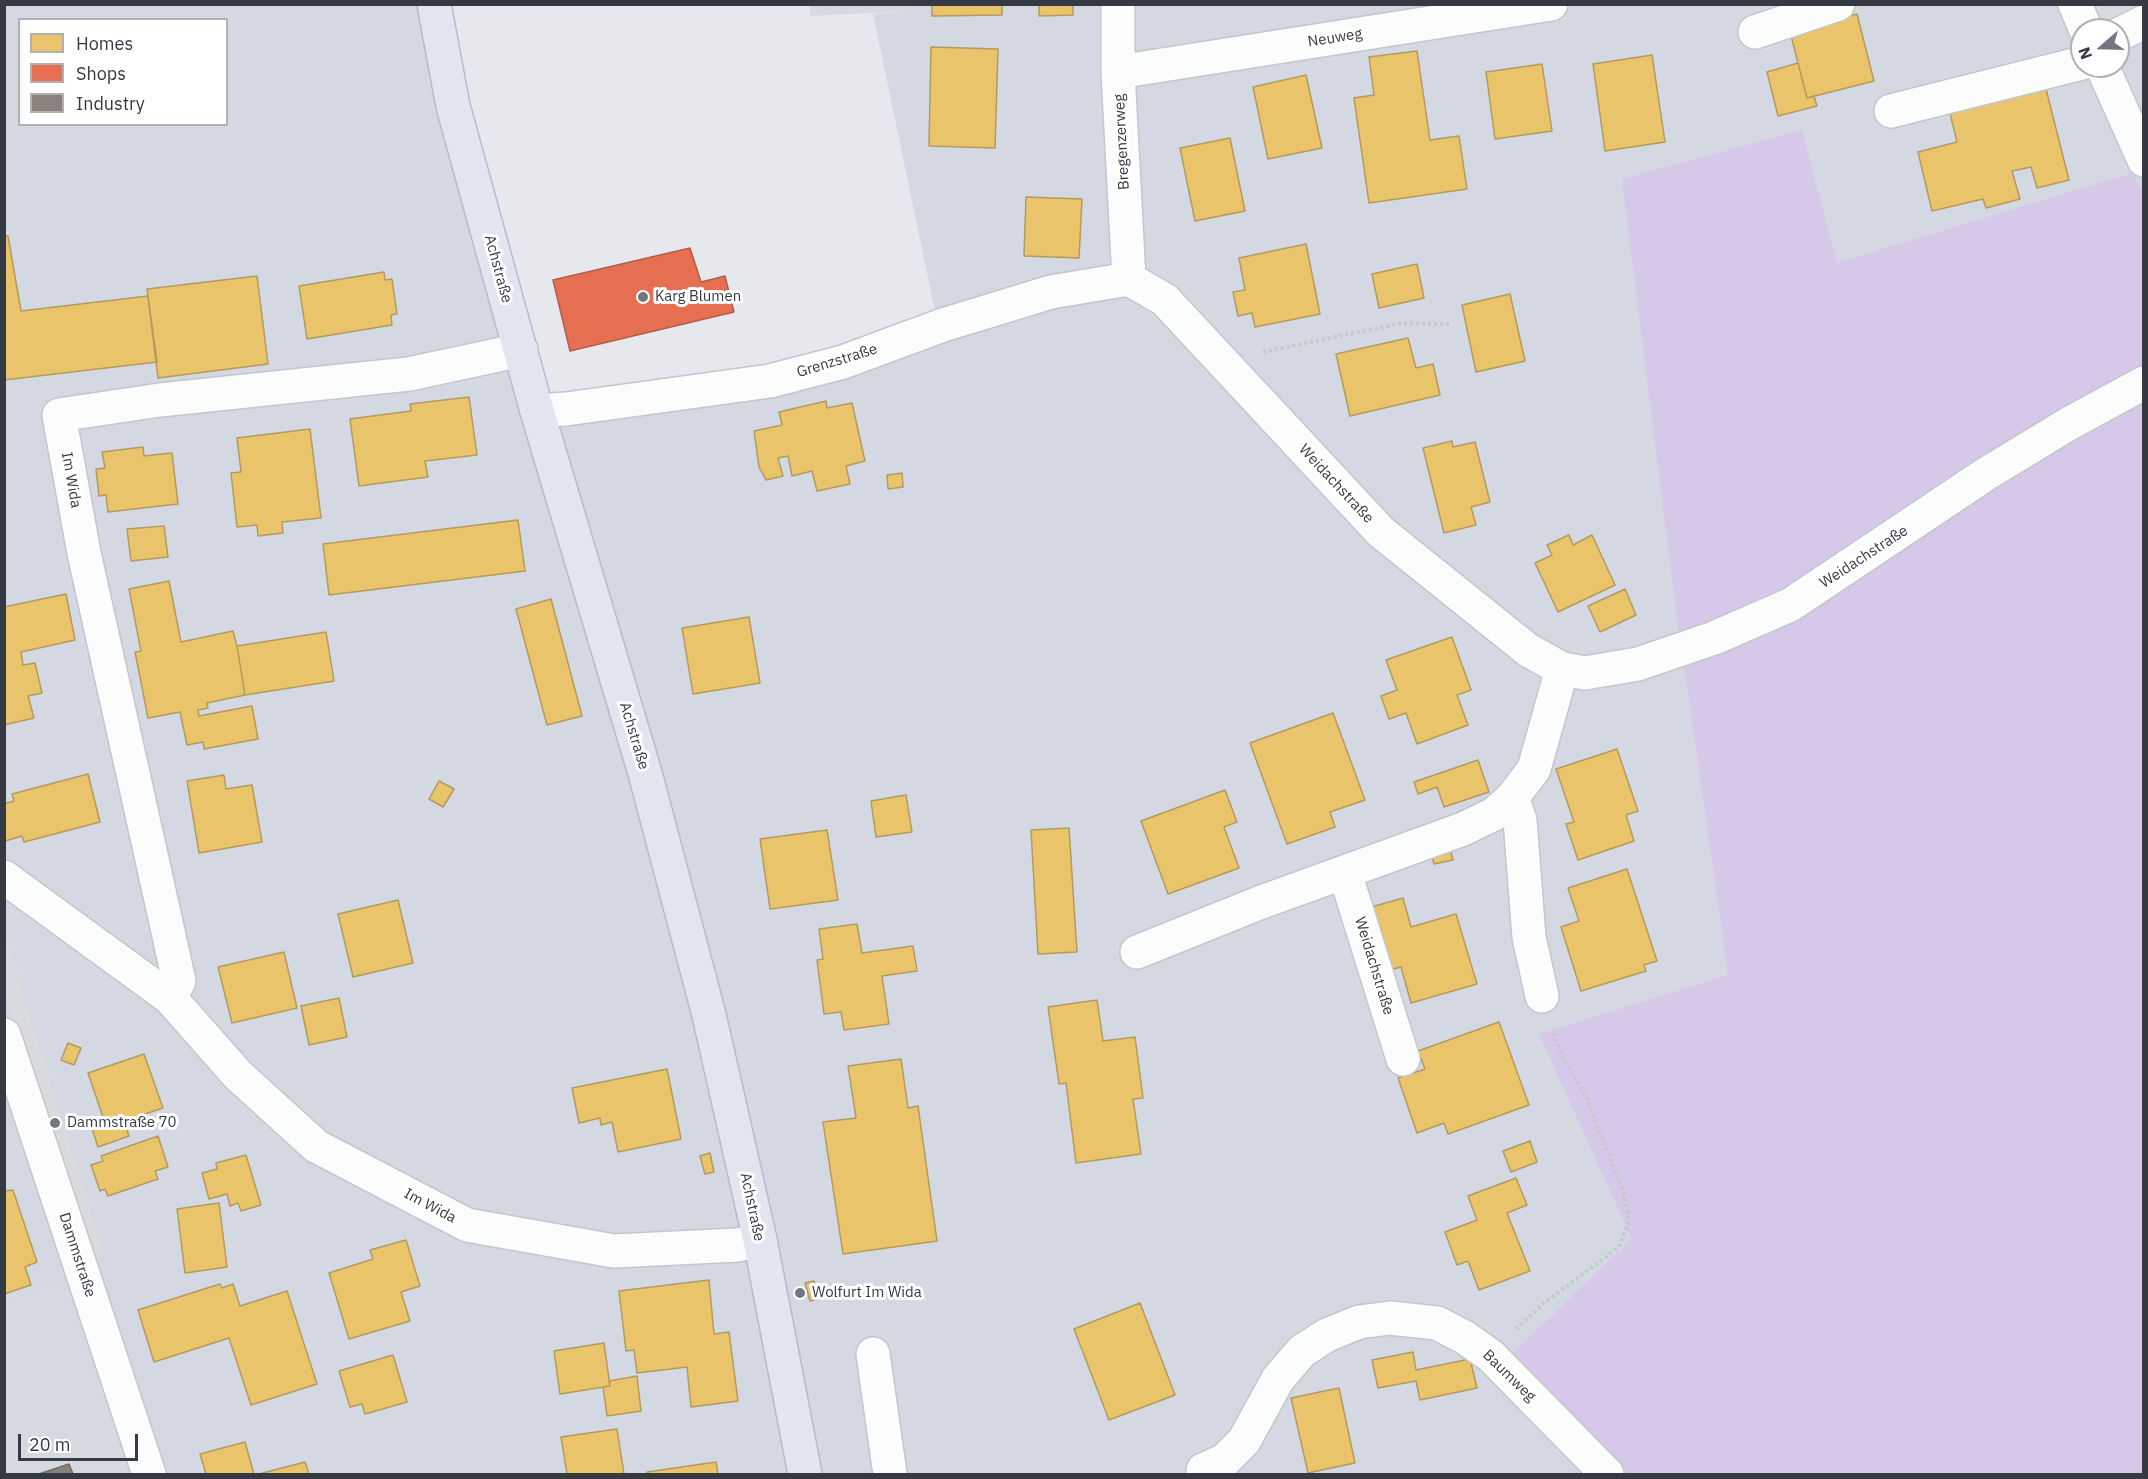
<!DOCTYPE html>
<meta charset="utf-8">
<style>
body{margin:0}
#map{position:relative;width:2148px;height:1479px;overflow:hidden;background:#e6e8ee;font-family:"IBM Plex Sans",sans-serif}
canvas{display:block}
.frame{position:absolute;inset:0;border:6px solid #343942;pointer-events:none}
.legend{position:absolute;left:18px;top:18px;width:210px;height:108px;box-sizing:border-box;background:#fff;border:2px solid #aeb0b3;margin:0;padding:8px 10px;list-style:none;font-size:18px;color:#343942}
.legend li{display:flex;align-items:center;gap:12px;height:30px}
.legend b{width:30px;border:2px solid #aeb0b3}
.north{position:absolute;left:2070px;top:18px;width:60px;height:60px;box-sizing:border-box;background:#fff;border:2px solid #aeb0b3;border-radius:50%;rotate:250deg;font-size:16px;font-weight:700;line-height:24px;text-align:center;color:#343942}
.north::after{content:'';display:block;margin:auto;width:21px;height:27px;background:#72767e;clip-path:polygon(50% 0,100% 100%,50% 72%,0 100%)}
.scale{position:absolute;left:18px;top:1434px;width:120px;height:27px;box-sizing:border-box;border:3px solid #343942;border-top:0;padding-left:8px;font-size:18px;line-height:21px;white-space:nowrap;color:#343942;-webkit-text-stroke:4px #fff;paint-order:stroke}
</style>
<div id="map">
<canvas width="2148" height="1479"></canvas>
<div class="frame"></div>
<ul class="legend">
<li><b style="height:16px;background:#e9c46a"></b>Homes</li>
<li><b style="height:16px;background:#e76f51"></b>Shops</li>
<li><b style="height:16px;background:#8a817c"></b>Industry</li>
</ul>
<div class="north">N</div>
<div class="scale">20 m</div>
</div>
<script>
const context = document.querySelector('canvas').getContext('2d');
context.lineJoin = 'round';
function paint(path, color) { context.fillStyle = color; context.fill(path, 'evenodd'); }
const toPath = rows => new Path2D(rows.map(r => 'M' + r).join(''));
function trace(path, color, width, dash) { context.strokeStyle = color; context.lineWidth = width; context.lineCap = dash ? 'butt' : 'round'; context.setLineDash(dash || []); context.stroke(path); }
function write(font, color, halo, rows, align = 'center') {
  context.font = font + ' "IBM Plex Sans",sans-serif'; context.lineWidth = 6; context.setLineDash([]); context.textBaseline = 'middle'; context.strokeStyle = halo; context.fillStyle = color; for (const [text, x, y, turn = 0] of rows) {
    context.save(); context.translate(x, y); context.rotate((+turn || 0) * Math.PI / 180); context.textAlign = isNaN(turn) ? turn : align; if (halo) context.strokeText(text, 0, 0); context.fillText(text, 0, 0); context.restore();
  }
}
paint(toPath([
 [909,4,2143,5,2143,1474,140,1474,71,1283,5,1303,4,1093,13,1091,4,1062,5,5,437,5,540,408,770,378,937,321,873,14,909,11],
 [20,20,226,20,226,124,20,124],
 [2082,30,2118,30,2118,66,2082,66]
]), '#d3d8e2');
paint(toPath([
 [810,5,909,5,909,11,810,16],
 [71,1283,140,1474,5,1474,5,1303]
]), '#d6d9df');
paint(toPath([
 [1802,130,1837,263,2132,173,2144,195,2143,1474,1615,1474,1510,1356,1632,1239,1539,1034,1728,975,1678,625,1622,179]
]), '#d6c8e8');
paint(toPath([
 [2095,5,2143,5,2143,12,2106,25],
 [7,942,105,1257,90,1262,5,989,4,943]
]), '#d8dade');
const homes = toPath([
 [932,4,1002,4,1002,15,932,16,932,4],
 [1039,4,1073,4,1073,15,1039,16,1039,4],
 [1857,14,1874,81,1807,98,1790,32,1857,14],
 [931,47,998,49,995,148,929,146,931,47],
 [1417,51,1430,140,1459,136,1467,189,1369,203,1354,98,1374,95,1369,57,1417,51],
 [1652,55,1665,142,1605,151,1593,64,1652,55],
 [1798,63,1807,98,1814,96,1817,106,1778,116,1767,72,1798,63],
 [1542,64,1552,131,1495,139,1486,72,1542,64],
 [1306,75,1322,148,1268,159,1253,87,1306,75],
 [2045,85,2069,180,2037,188,2031,167,2012,171,2020,199,1986,208,1983,199,1932,211,1918,152,1957,142,1949,109,2045,85],
 [1230,138,1245,211,1195,221,1180,148,1230,138],
 [1026,197,1082,199,1079,258,1024,256,1026,197],
 [4,236,8,236,21,311,148,296,157,362,4,380,4,236],
 [1306,244,1320,314,1255,327,1252,313,1238,316,1233,292,1245,290,1239,258,1306,244],
 [1417,264,1424,298,1379,308,1372,274,1417,264],
 [384,272,385,280,392,279,397,314,391,315,392,325,307,339,299,286,384,272],
 [257,276,268,364,158,378,147,289,257,276],
 [1510,294,1525,361,1476,372,1462,305,1510,294],
 [1408,338,1416,368,1433,364,1440,395,1350,416,1336,354,1408,338],
 [469,397,477,455,425,461,428,477,359,486,350,419,411,411,410,404,469,397],
 [826,401,827,408,852,403,865,461,846,466,850,484,817,491,812,471,792,476,788,456,778,458,783,476,766,480,759,467,754,431,782,425,779,412,826,401],
 [310,429,321,518,282,522,283,533,258,536,257,525,237,527,231,473,241,472,237,438,310,429],
 [1452,441,1453,447,1475,442,1490,502,1471,507,1476,525,1444,533,1423,448,1452,441],
 [143,447,144,456,172,453,178,504,108,512,106,495,99,496,96,469,105,468,102,452,143,447],
 [902,473,903,487,888,489,887,475,902,473],
 [518,520,525,571,329,595,323,544,518,520],
 [164,526,168,557,131,561,127,529,164,526],
 [1569,535,1573,545,1592,535,1615,585,1558,612,1535,563,1552,555,1547,545,1569,535],
 [169,581,181,642,233,631,237,646,245,695,207,703,208,708,198,710,199,716,252,706,258,739,204,749,203,742,187,745,180,712,148,718,135,652,141,651,129,589,169,581],
 [1625,589,1636,615,1600,632,1588,606,1625,589],
 [66,594,75,640,21,652,23,665,35,663,42,693,28,696,34,718,4,725,4,607,66,594],
 [551,599,582,716,547,725,516,609,551,599],
 [749,617,760,683,693,694,682,628,749,617],
 [326,632,334,681,245,695,237,646,326,632],
 [1452,637,1471,690,1457,695,1468,725,1417,744,1406,713,1389,719,1381,696,1397,690,1386,660,1452,637],
 [1333,713,1365,800,1330,812,1335,827,1287,844,1250,743,1333,713],
 [1617,749,1638,811,1626,815,1634,841,1578,860,1566,824,1574,822,1556,769,1617,749],
 [1478,760,1489,792,1444,807,1437,787,1418,794,1414,782,1478,760],
 [88,774,100,822,24,842,22,836,5,841,4,804,14,801,12,794,88,774],
 [224,775,226,789,252,785,262,842,199,853,187,781,224,775],
 [439,781,454,789,443,807,429,799,439,781],
 [1225,790,1237,822,1224,827,1239,868,1168,894,1141,821,1225,790],
 [906,795,912,832,876,837,871,801,906,795],
 [1069,828,1077,952,1038,954,1031,830,1069,828],
 [827,830,838,900,770,909,760,839,827,830],
 [1450,848,1453,860,1434,864,1431,852,1450,848],
 [1627,869,1657,961,1644,965,1646,971,1581,991,1561,927,1579,921,1568,888,1627,869],
 [1403,898,1411,927,1456,914,1477,984,1411,1003,1401,967,1386,971,1368,908,1403,898],
 [398,900,413,963,353,977,338,914,398,900],
 [857,924,862,953,913,946,917,971,882,976,889,1024,844,1030,841,1012,824,1014,817,960,823,959,819,929,857,924],
 [284,952,297,1008,232,1023,218,967,284,952],
 [339,998,347,1037,309,1045,301,1006,339,998],
 [1097,1000,1103,1041,1135,1037,1143,1098,1133,1099,1141,1154,1076,1163,1066,1083,1059,1084,1048,1007,1097,1000],
 [1499,1022,1529,1105,1448,1134,1444,1123,1417,1133,1398,1078,1425,1069,1418,1051,1499,1022],
 [68,1043,81,1048,74,1065,61,1060,68,1043],
 [144,1054,163,1108,124,1121,129,1136,98,1147,91,1125,104,1120,88,1073,144,1054],
 [901,1059,908,1108,918,1106,937,1241,843,1254,823,1122,856,1118,848,1066,901,1059],
 [667,1069,681,1139,618,1152,612,1122,601,1125,600,1118,579,1123,572,1088,667,1069],
 [158,1136,168,1167,155,1171,158,1179,108,1196,105,1189,100,1191,91,1165,103,1161,101,1156,158,1136],
 [1530,1141,1537,1162,1511,1172,1503,1151,1530,1141],
 [710,1153,714,1172,705,1174,700,1156,710,1153],
 [246,1155,261,1205,241,1211,238,1203,230,1206,227,1194,209,1199,202,1173,217,1169,216,1163,246,1155],
 [1516,1178,1527,1205,1507,1213,1530,1271,1479,1290,1468,1261,1457,1265,1445,1232,1477,1220,1468,1196,1516,1178],
 [13,1190,37,1262,25,1267,31,1285,4,1294,4,1191,13,1190],
 [219,1203,227,1267,185,1273,177,1209,219,1203],
 [406,1240,420,1286,401,1292,410,1321,349,1339,329,1273,373,1259,370,1250,406,1240],
 [709,1280,714,1334,729,1332,738,1401,691,1407,687,1367,637,1373,634,1350,626,1351,619,1291,709,1280],
 [814,1281,818,1299,810,1301,805,1283,814,1281],
 [220,1284,222,1288,233,1284,240,1306,287,1291,317,1384,251,1405,229,1338,154,1362,138,1310,220,1284],
 [1140,1303,1175,1395,1109,1420,1074,1329,1140,1303],
 [604,1343,610,1386,560,1394,554,1351,604,1343],
 [1413,1352,1416,1370,1470,1359,1477,1388,1420,1400,1416,1381,1378,1388,1372,1360,1413,1352],
 [393,1355,407,1402,365,1414,362,1404,350,1407,339,1371,393,1355],
 [637,1376,641,1411,607,1416,603,1387,610,1386,609,1381,637,1376],
 [1339,1388,1355,1463,1308,1473,1291,1398,1339,1388],
 [617,1429,624,1474,567,1474,561,1437,617,1429],
 [245,1442,254,1474,206,1474,200,1454,245,1442],
 [305,1462,309,1474,259,1474,305,1462],
 [716,1462,718,1474,647,1474,647,1472,716,1462]
]);
paint(homes, '#e9c46a');
trace(homes, '#b39a5e', 1.5);
const shops = toPath([
 [690,248,701,282,725,276,734,312,570,351,553,280,690,248]
]);
paint(shops, '#e76f51');
trace(shops, '#b15f4c', 1.5);
const industry = toPath([
 [69,1464,73,1474,39,1474,69,1464]
]);
paint(industry, '#8a817c');
trace(industry, '#706b6b', 1.5);
const minor = toPath([
 [1118,4,1118,72,1129,279],
 [2075,4,2086,30],
 [1755,32,1838,4],
 [2118,35,2144,22],
 [2102,66,2144,160],
 [1118,72,1551,4],
 [1891,111,2082,63],
 [1129,279,1165,300,1381,532,1528,650,1562,669,1585,673,1638,664,1714,638,1790,605,1986,474,2070,423,2144,383],
 [537,411,566,409,770,381,843,362,943,325,1051,292,1129,279],
 [1512,798,1520,820,1529,937,1542,996],
 [1345,873,1403,1059],
 [4,877,170,998,238,1075,316,1146,467,1225,614,1251,738,1245,760,1240],
 [1137,952,1259,903,1463,829,1494,814,1512,798,1534,769,1562,669],
 [170,998,179,981,84,553,59,415,160,400,409,374,521,350],
 [4,1035,149,1474],
 [873,1354,890,1474],
 [1203,1470,1225,1460,1244,1441,1278,1379,1302,1351,1327,1335,1359,1322,1390,1318,1437,1323,1464,1337,1491,1356,1607,1474]
]);
const major = toPath([
 [434,4,453,106,537,411,645,773,709,1015,760,1240,805,1474]
]);
trace(minor, '#c4c6cc', 36);
trace(major, '#b4bbcf', 36);
trace(toPath([
 [1263,352,1402,323,1451,324],
 [1516,1329,1544,1303,1619,1247,1629,1221,1624,1194,1586,1097,1563,1058,1553,1032]
]), '#c6c9cc', 4, [3, 3]);
trace(minor, '#fbfcfc', 33);
trace(major, '#e2e5f0', 33);
for (const [x, y, r, color] of [
 [643,297,6,"#72767e"],
 [55,1123,6,"#72767e"],
 [800,1293,6,"#72767e"]
]) { const dot = new Path2D(); dot.arc(x, y, r, 0, 2 * Math.PI); context.fillStyle = color; context.fill(dot); trace(dot, '#fff', 2); }
write('15px', '#343942', '#fff', [
 ["Neuweg",1335,38,-9],
 ["Bregenzerweg",1122,142,-93],
 ["Achstraße",498,269,75],
 ["Grenzstraße",837,361,-17],
 ["Im Wida",71,480,80],
 ["Weidachstraße",1336,484,47],
 ["Weidachstraße",1864,557,-33],
 ["Achstraße",634,736,73],
 ["Weidachstraße",1374,966,73],
 ["Im Wida",430,1206,28],
 ["Achstraße",752,1207,78],
 ["Dammstraße",77,1255,72],
 ["Baumweg",1509,1376,44]
]);
write('15px', '#343942', '#fff', [
 ["Karg Blumen",655,297],
 ["Dammstraße 70",67,1123],
 ["Wolfurt Im Wida",812,1293]
], 'left');
</script>
